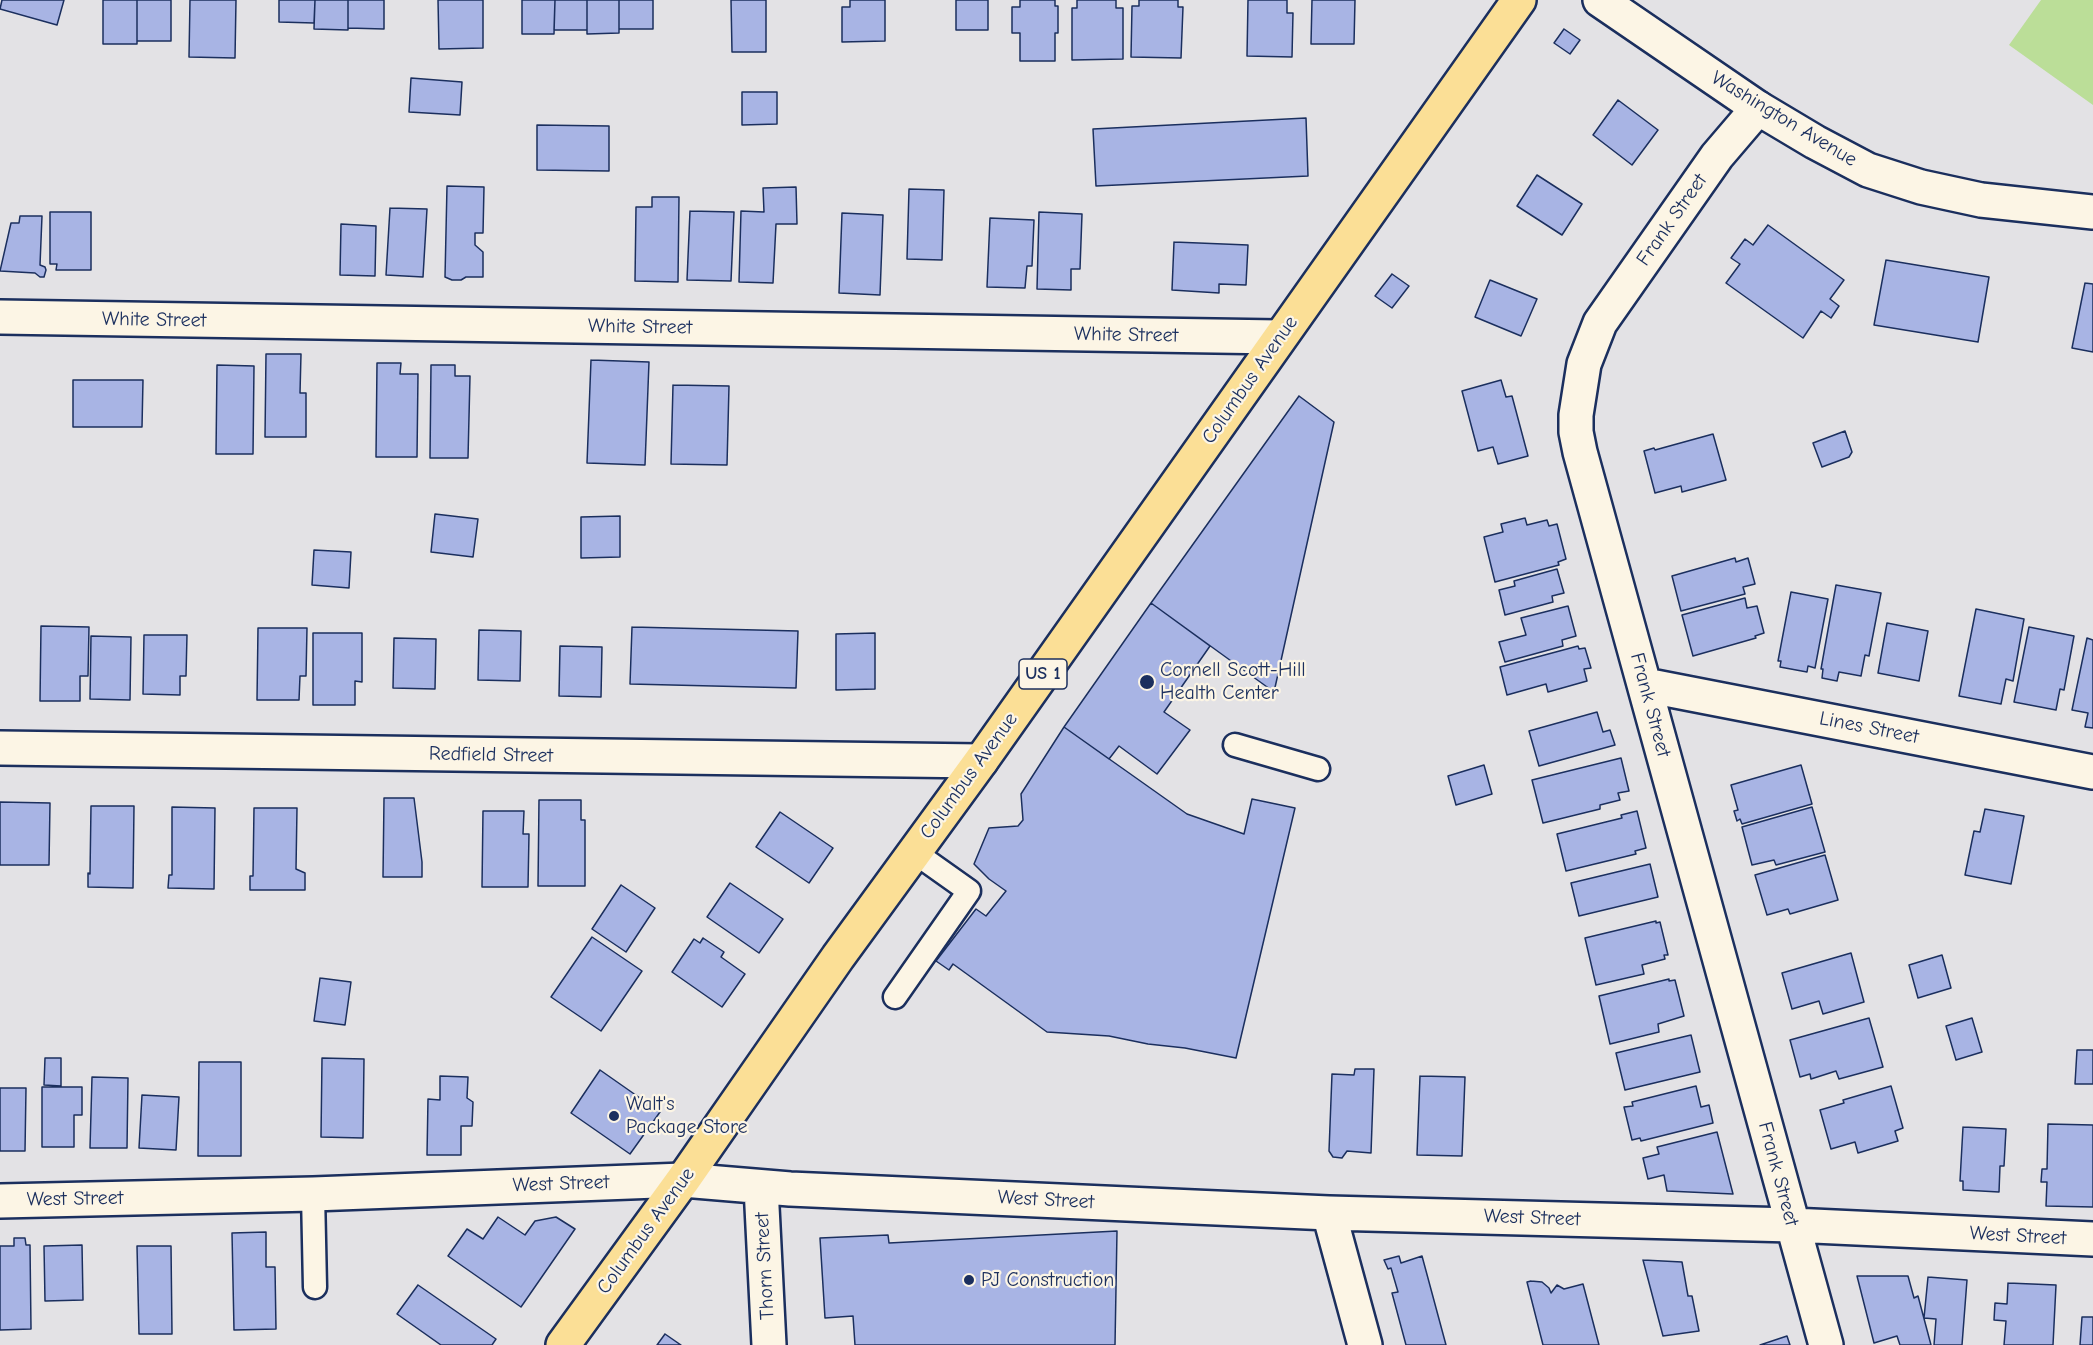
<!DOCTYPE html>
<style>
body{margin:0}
canvas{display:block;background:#e3e2e5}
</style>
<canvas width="2093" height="1345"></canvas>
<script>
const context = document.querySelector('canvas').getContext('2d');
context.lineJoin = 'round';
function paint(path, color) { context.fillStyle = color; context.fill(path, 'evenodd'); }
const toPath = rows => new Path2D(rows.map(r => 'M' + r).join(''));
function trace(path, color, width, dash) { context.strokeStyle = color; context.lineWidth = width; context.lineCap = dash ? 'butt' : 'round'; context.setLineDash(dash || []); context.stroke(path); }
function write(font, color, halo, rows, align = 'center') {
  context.font = font + ' "Comic Neue",sans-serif'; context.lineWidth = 4.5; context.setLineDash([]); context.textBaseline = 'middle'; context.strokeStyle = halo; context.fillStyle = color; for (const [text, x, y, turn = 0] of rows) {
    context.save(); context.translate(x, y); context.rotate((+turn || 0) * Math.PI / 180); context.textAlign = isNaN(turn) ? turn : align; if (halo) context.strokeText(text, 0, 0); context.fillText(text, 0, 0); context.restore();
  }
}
paint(toPath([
 [2041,0,2093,0,2093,105,2009,45]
]), '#bbde98');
const building = toPath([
 [2,0,64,0,57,25,0,9,2,0],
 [103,0,137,0,137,44,103,44,103,0],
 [137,0,171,0,171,41,137,41,137,0],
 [190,0,236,0,235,58,189,57,190,0],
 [279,0,315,0,314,23,279,22,279,0],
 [315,0,348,0,348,30,314,29,315,0],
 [348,0,384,0,384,29,348,28,348,0],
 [438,0,483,0,483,48,439,49,438,0],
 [522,0,555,0,554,34,522,34,522,0],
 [555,0,587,0,587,30,554,30,555,0],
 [587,0,619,0,619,33,587,34,587,0],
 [619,0,653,0,653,29,619,29,619,0],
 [731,0,766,0,766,52,732,52,731,0],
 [850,0,885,0,885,41,842,42,842,7,850,7,850,0],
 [956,0,988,0,988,30,956,30,956,0],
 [1020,0,1055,0,1055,6,1058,6,1058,33,1055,33,1055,61,1020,61,1020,33,1012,33,1012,7,1020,7,1020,0],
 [1077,0,1116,0,1116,8,1123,8,1123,59,1072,60,1072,8,1077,8,1077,0],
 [1139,0,1178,0,1178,7,1183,7,1181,58,1131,57,1132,6,1139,6,1139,0],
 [1248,0,1287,0,1287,13,1293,13,1292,57,1247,56,1248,0],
 [1312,0,1355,0,1354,44,1311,44,1312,0],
 [1564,29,1580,40,1570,54,1554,43,1564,29],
 [411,78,462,82,460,115,409,112,411,78],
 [742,92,777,92,777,124,742,125,742,92],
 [1618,100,1658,130,1632,165,1593,135,1618,100],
 [1306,118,1308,176,1096,186,1093,129,1306,118],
 [537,125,609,126,609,171,537,170,537,125],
 [1537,175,1582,204,1562,235,1517,206,1537,175],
 [447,186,484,187,483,233,475,233,475,245,483,252,483,277,466,277,461,280,452,280,445,277,447,186],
 [796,187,797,224,776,224,773,283,739,282,741,211,764,212,763,188,796,187],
 [909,189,944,190,942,260,907,259,909,189],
 [652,197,679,197,678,282,635,281,636,207,652,207,652,197],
 [390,208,427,209,423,277,386,275,390,208],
 [690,211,734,212,731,281,687,280,690,211],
 [50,212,91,212,91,270,56,270,57,264,50,264,50,212],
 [1039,212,1082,214,1080,269,1071,269,1071,290,1037,289,1039,212],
 [842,213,883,215,880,295,839,293,842,213],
 [20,216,42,216,40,265,45,267,46,270,44,277,40,277,35,273,0,271,11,223,19,223,20,216],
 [990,218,1034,220,1032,266,1027,266,1025,288,987,287,990,218],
 [341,224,376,226,375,276,340,275,341,224],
 [1768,225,1844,280,1830,299,1839,306,1831,318,1821,311,1803,338,1726,283,1740,264,1731,258,1745,239,1753,245,1768,225],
 [1174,242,1248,245,1246,285,1219,284,1219,293,1172,290,1174,242],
 [1886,260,1989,277,1978,342,1874,325,1886,260],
 [1392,274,1409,286,1392,308,1375,296,1392,274],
 [1490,280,1537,299,1521,336,1475,317,1490,280],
 [2085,283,2093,284,2093,352,2072,348,2085,283],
 [266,354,301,354,300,393,306,393,306,437,265,437,266,354],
 [591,360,649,362,645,465,587,463,591,360],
 [377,363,401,363,400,374,418,374,417,457,376,457,377,363],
 [217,365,254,366,253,454,216,454,217,365],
 [431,365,455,365,455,376,470,376,468,458,430,458,431,365],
 [73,380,143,380,142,427,73,427,73,380],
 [1501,380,1506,397,1512,396,1528,456,1498,464,1493,447,1478,451,1462,391,1501,380],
 [673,385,729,386,727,465,671,464,673,385],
 [1299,396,1334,422,1274,692,1151,603,1299,396],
 [1845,431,1852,452,1849,457,1822,467,1813,443,1845,431],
 [1713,434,1726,480,1682,492,1681,486,1655,493,1644,451,1654,448,1655,450,1713,434],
 [435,514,478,519,473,557,431,552,435,514],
 [620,516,620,557,581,558,581,517,620,516],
 [1525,518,1527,525,1547,520,1549,526,1557,524,1566,559,1558,562,1559,565,1495,582,1484,537,1503,532,1501,524,1525,518],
 [314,550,351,552,349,588,312,585,314,550],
 [1735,558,1736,562,1748,558,1755,584,1743,587,1745,594,1681,611,1672,576,1735,558],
 [1557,569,1564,593,1552,596,1553,602,1505,615,1499,590,1515,586,1514,581,1557,569],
 [1836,585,1881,593,1869,656,1865,655,1861,676,1839,672,1837,681,1822,678,1823,669,1821,669,1836,585],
 [1791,592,1828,599,1815,668,1808,666,1807,672,1780,667,1781,661,1778,661,1791,592],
 [1745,598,1747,608,1757,606,1764,633,1755,636,1756,638,1693,656,1682,615,1745,598],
 [1151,603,1210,646,1164,712,1190,730,1157,774,1119,746,1109,759,1064,727,1151,603],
 [1568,606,1576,636,1562,640,1563,646,1505,662,1499,642,1526,635,1521,618,1568,606],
 [1976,609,2024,619,2013,681,2006,679,2001,704,1959,696,1976,609],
 [1887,623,1928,631,1919,681,1878,673,1887,623],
 [41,626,89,627,88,676,80,676,80,701,40,701,41,626],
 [632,627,798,631,796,688,630,684,632,627],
 [2029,627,2074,636,2064,690,2060,689,2056,710,2014,702,2029,627],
 [258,628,307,628,306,676,300,676,299,700,257,700,258,628],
 [479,630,521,631,520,681,478,680,479,630],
 [313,633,362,633,362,682,355,681,355,705,313,705,313,633],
 [875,633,875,689,836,690,836,634,875,633],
 [144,635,187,635,186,676,180,676,180,695,143,694,144,635],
 [91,636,131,637,130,700,90,699,91,636],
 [394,638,436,639,435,689,393,688,394,638],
 [2087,638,2093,640,2093,728,2085,727,2088,713,2072,710,2087,638],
 [560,646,602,647,601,697,559,696,560,646],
 [1578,646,1579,649,1585,648,1591,668,1584,669,1587,681,1548,692,1546,684,1507,695,1500,667,1578,646],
 [1597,712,1603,732,1610,730,1615,745,1539,766,1529,731,1597,712],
 [1064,727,1187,814,1244,834,1252,799,1295,808,1236,1058,1185,1048,1148,1044,1109,1036,1047,1032,953,964,949,970,936,961,976,909,986,916,1006,891,989,879,974,864,989,828,1018,826,1023,820,1021,794,1064,727],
 [1621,758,1629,791,1618,793,1620,800,1600,805,1600,809,1543,823,1532,780,1621,758],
 [1484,765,1492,794,1456,805,1448,776,1484,765],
 [1801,765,1812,804,1742,824,1740,819,1737,821,1734,811,1738,810,1731,785,1801,765],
 [384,798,414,798,422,862,422,877,383,877,384,798],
 [539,800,581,800,581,820,585,820,585,886,538,886,539,800],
 [0,802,50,803,49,865,0,865,0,802],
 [91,806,134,806,133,888,88,887,88,873,90,874,91,806],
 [172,807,215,808,214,889,168,888,169,875,172,875,172,807],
 [1812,807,1825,852,1776,865,1774,860,1752,865,1742,827,1812,807],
 [254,808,297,808,296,869,305,873,305,890,250,890,250,876,253,876,254,808],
 [1985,809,2024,816,2011,884,1965,875,1974,831,1980,832,1985,809],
 [483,811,524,811,523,834,529,834,528,887,482,887,483,811],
 [1637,811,1646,848,1635,851,1636,854,1566,871,1557,834,1622,818,1621,815,1637,811],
 [780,812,833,848,809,883,756,847,780,812],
 [1825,855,1838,900,1790,914,1788,909,1767,915,1755,875,1825,855],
 [1650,864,1658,897,1579,916,1571,883,1650,864],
 [730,883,783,919,759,953,707,917,730,883],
 [621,885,655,908,626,952,592,929,621,885],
 [1656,921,1656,923,1660,922,1668,955,1664,955,1665,959,1642,965,1644,974,1596,985,1585,938,1656,921],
 [592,937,642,971,601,1031,551,997,592,937],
 [703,938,724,952,721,957,745,974,722,1007,672,972,694,939,700,943,703,938],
 [1851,953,1864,1002,1823,1014,1819,1001,1792,1009,1782,973,1851,953],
 [1942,955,1951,988,1918,998,1909,965,1942,955],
 [320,978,351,982,345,1025,314,1021,320,978],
 [1669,979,1669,981,1675,980,1684,1016,1658,1024,1659,1032,1610,1044,1599,996,1669,979],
 [1869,1018,1883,1067,1839,1079,1836,1071,1811,1079,1810,1074,1800,1077,1790,1040,1869,1018],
 [1972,1018,1982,1052,1956,1060,1946,1026,1972,1018],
 [1691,1035,1700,1072,1625,1090,1616,1053,1691,1035],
 [2077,1050,2093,1050,2093,1084,2075,1084,2077,1050],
 [45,1058,61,1058,61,1086,44,1085,45,1058],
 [322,1058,364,1059,363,1138,321,1137,322,1058],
 [199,1062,241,1062,241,1156,198,1156,199,1062],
 [1355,1069,1374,1069,1371,1153,1347,1151,1342,1158,1333,1157,1329,1151,1332,1074,1354,1075,1355,1069],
 [600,1070,660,1112,630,1154,571,1113,600,1070],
 [440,1076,468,1077,467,1098,473,1102,472,1126,461,1126,461,1155,427,1155,428,1099,440,1100,440,1076],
 [1420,1076,1465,1077,1462,1156,1417,1155,1420,1076],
 [92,1077,128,1078,127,1148,90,1148,92,1077],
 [1696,1086,1701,1107,1709,1105,1713,1123,1641,1141,1640,1138,1632,1140,1624,1107,1633,1106,1632,1102,1696,1086],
 [1891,1086,1903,1128,1895,1131,1898,1141,1858,1153,1855,1142,1831,1149,1820,1110,1844,1103,1843,1100,1891,1086],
 [42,1087,82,1087,82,1115,74,1115,74,1147,42,1147,42,1087],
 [0,1088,26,1088,25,1151,0,1151,0,1088],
 [142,1095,179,1097,176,1150,139,1148,142,1095],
 [2048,1124,2093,1125,2093,1207,2046,1206,2047,1182,2041,1182,2042,1169,2047,1169,2048,1124],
 [1963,1127,2006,1129,2004,1166,2000,1166,1999,1192,1963,1190,1963,1181,1960,1181,1963,1127],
 [1717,1132,1733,1194,1667,1191,1664,1175,1648,1179,1643,1158,1659,1154,1657,1147,1717,1132],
 [498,1217,525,1235,535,1221,556,1217,575,1229,521,1307,448,1256,467,1229,483,1239,498,1217],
 [1117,1231,1115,1345,855,1345,853,1316,825,1318,820,1238,888,1235,889,1243,1117,1231],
 [266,1232,266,1267,275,1267,276,1329,234,1330,232,1233,266,1232],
 [14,1238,25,1238,26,1245,30,1245,31,1329,0,1330,0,1246,14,1246,14,1238],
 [82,1245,83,1300,45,1301,44,1246,82,1245],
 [137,1246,171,1246,172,1334,139,1334,137,1246],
 [1399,1256,1401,1263,1422,1256,1446,1345,1406,1345,1392,1293,1398,1292,1391,1268,1388,1269,1384,1260,1399,1256],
 [1643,1260,1682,1262,1688,1296,1692,1296,1699,1331,1663,1336,1643,1260],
 [1857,1276,1908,1276,1914,1298,1918,1296,1931,1345,1900,1345,1897,1336,1874,1343,1857,1276],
 [1928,1277,1967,1280,1962,1345,1934,1345,1936,1319,1924,1318,1928,1277],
 [1531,1281,1542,1282,1549,1288,1551,1293,1557,1285,1564,1289,1583,1284,1599,1345,1543,1345,1527,1282,1531,1281],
 [2008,1283,2056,1285,2053,1345,2004,1345,2006,1321,1994,1320,1995,1303,2007,1304,2008,1283],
 [418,1285,496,1339,492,1345,441,1345,397,1314,418,1285],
 [2082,1317,2093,1317,2093,1345,2080,1345,2082,1317],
 [665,1334,681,1345,657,1345,665,1334],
 [1787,1336,1790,1345,1760,1345,1787,1336]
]);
paint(building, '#a8b4e4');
trace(building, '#1b2f5e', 1.5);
const lane = toPath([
 [1235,745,1318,769],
 [895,997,969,891,914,852],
 [313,1194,315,1287]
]);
const street = toPath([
 [1758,108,1717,156,1600,323,1584,364,1576,415,1576,432,1580,452,1826,1345],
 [0,317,1279,337],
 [1645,685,2093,772],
 [0,748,981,761],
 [761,1187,769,1345],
 [0,1201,313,1194,683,1180,790,1189,1329,1213,1792,1225,2093,1239],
 [1329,1213,1365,1345]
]);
const secondary = toPath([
 [1600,0,1758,108,1815,142,1868,170,1921,187,1981,200,2093,212]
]);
const primary = toPath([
 [563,1345,683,1180,838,957,981,761,1519,0]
]);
trace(lane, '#1b2f5e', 27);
trace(street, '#1b2f5e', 38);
trace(secondary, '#1b2f5e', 38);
trace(primary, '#1b2f5e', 38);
trace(lane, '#fcf5e5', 22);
trace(street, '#fcf5e5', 33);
trace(secondary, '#fcf5e5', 33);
trace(primary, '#fbdf96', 33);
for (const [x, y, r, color] of [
 [1147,682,8,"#1b2f5e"],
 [614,1116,6,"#1b2f5e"],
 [969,1280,6,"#1b2f5e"]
]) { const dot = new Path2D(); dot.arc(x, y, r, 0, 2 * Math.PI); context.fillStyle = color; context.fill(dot); trace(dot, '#fcf5e5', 2); }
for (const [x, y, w] of [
 [1043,674,48]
]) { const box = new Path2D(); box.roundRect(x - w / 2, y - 15, w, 30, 4.5); context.fillStyle = '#fcf5e5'; context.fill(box); trace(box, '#1b2f5e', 1.5); }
write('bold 18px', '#1b2f5e', null, [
 ["US 1",1043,674]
]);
write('20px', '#1b2f5e', '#fcf5e5', [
 ["Washington Avenue",1784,119,31],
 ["Frank Street",1672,220,-55],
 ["White Street",154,320,1],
 ["White Street",640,327,1],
 ["White Street",1126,335,1],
 ["Columbus Avenue",1250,380,-55],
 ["Frank Street",1650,705,75],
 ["Lines Street",1869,728,11],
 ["Redfield Street",491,755,1],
 ["Columbus Avenue",969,776,-54],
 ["Frank Street",1778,1174,75],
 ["West Street",561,1184,-2],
 ["West Street",75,1199,-1],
 ["West Street",1046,1200,3],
 ["West Street",1532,1218,2],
 ["Columbus Avenue",646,1231,-54],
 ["West Street",2018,1236,3],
 ["Thorn Street",765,1266,-93]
]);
write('20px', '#1b2f5e', '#fcf5e5', [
 ["Cornell Scott-Hill",1160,670],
 ["Health Center",1160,693],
 ["Walt's",626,1104],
 ["Package Store",626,1127],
 ["PJ Construction",981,1280]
], 'left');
</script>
